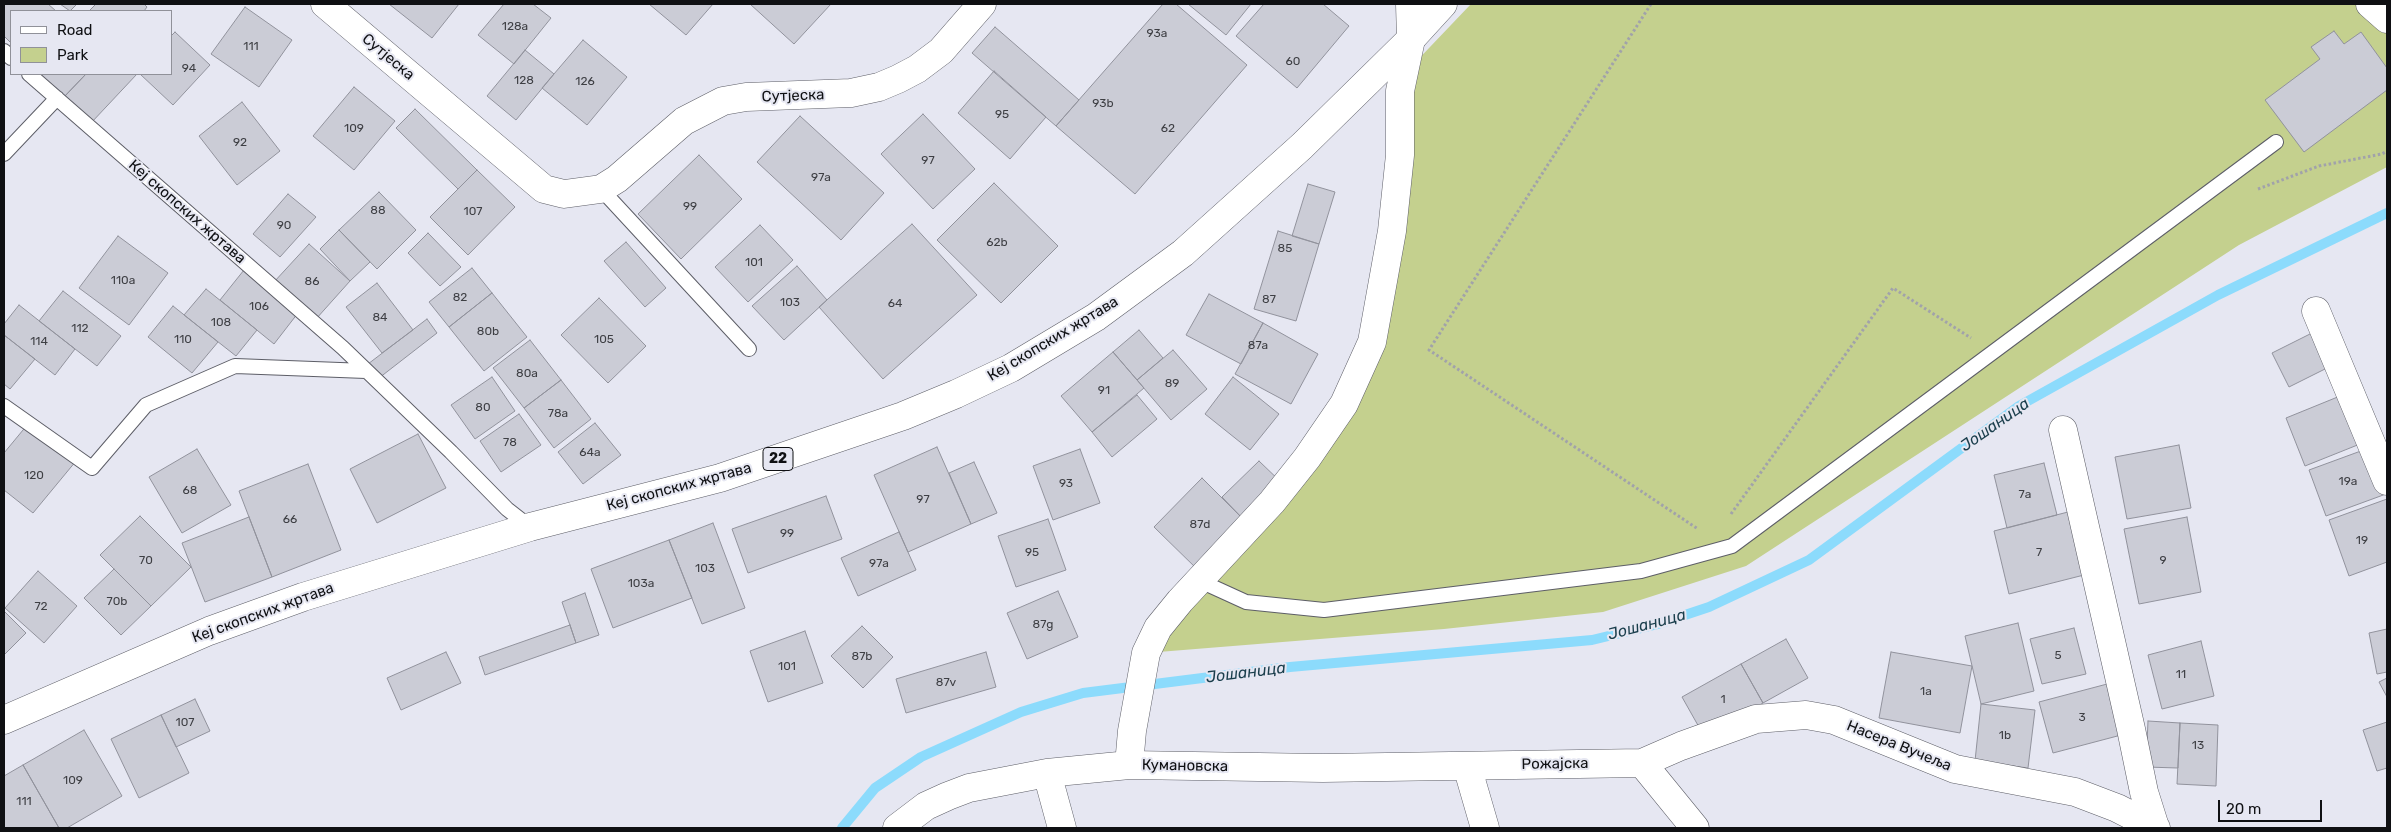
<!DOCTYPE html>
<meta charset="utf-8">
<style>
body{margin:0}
#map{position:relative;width:2391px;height:832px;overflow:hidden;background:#e6e7f2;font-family:Rubik,sans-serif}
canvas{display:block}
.frame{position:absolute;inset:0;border:5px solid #0f1013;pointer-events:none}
.legend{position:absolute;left:10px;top:10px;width:162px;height:65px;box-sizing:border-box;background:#e6e7f2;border:1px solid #909199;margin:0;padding:6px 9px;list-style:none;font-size:15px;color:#0f1013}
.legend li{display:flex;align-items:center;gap:10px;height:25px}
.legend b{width:25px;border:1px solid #909199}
.scale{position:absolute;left:2218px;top:800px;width:104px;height:22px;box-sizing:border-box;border:2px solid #0f1013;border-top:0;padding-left:6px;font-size:15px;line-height:18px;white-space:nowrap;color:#0f1013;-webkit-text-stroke:4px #e6e7f2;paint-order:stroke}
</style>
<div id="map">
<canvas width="2391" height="832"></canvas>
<div class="frame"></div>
<ul class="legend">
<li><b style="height:6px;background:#fff"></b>Road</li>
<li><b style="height:14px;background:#c4d08e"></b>Park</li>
</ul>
<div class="scale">20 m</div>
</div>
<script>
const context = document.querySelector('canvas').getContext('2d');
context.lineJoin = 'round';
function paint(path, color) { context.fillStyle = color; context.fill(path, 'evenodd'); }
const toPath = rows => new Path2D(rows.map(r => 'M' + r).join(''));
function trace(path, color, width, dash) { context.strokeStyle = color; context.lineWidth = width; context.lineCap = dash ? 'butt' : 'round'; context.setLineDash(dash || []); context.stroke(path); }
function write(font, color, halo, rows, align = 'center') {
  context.font = font + ' Rubik,sans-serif'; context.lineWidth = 4; context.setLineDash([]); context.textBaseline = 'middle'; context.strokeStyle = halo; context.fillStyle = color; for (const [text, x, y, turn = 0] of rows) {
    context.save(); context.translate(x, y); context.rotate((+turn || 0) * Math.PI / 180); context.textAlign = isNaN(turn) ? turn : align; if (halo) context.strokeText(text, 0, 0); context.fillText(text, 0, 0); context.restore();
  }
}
paint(toPath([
 [1471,4,2362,4,2387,31,2387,167,2239,245,1746,566,1603,612,1444,629,1146,653,1357,380,1409,69]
]), '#c4d08e');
trace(toPath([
 [842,828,875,788,921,757,1021,712,1083,693,1290,667,1592,640,1658,624,1709,607,1809,560,2019,406,2218,295,2387,213]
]), '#8cdbfc', 10);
const building = toPath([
 [4,4,48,4,56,11,11,11,11,43,4,36,4,4],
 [60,4,77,4,70,11,60,4],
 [96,4,144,4,147,7,144,11,89,11,96,4],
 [389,4,459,4,432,38,389,4],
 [504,4,533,4,551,18,514,64,478,35,504,4],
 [649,4,713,4,686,35,649,4],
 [750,4,831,4,794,44,750,4],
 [1163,4,1176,4,1247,65,1135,194,1056,126,1163,4],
 [1188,4,1251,4,1226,35,1188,4],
 [1264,4,1323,4,1349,26,1297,88,1236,36,1264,4],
 [245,7,292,40,259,87,211,54,245,7],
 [995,27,1079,100,1056,126,972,53,995,27],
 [2334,31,2344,44,2361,32,2387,68,2387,90,2304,152,2265,100,2320,59,2311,47,2334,31],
 [175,32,210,65,173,105,140,74,171,74,171,36,175,32],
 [583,40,627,77,587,125,542,88,583,40],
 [525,50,554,74,516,120,487,96,525,50],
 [994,71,1046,117,1010,159,958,113,994,71],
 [38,74,86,74,64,97,38,74],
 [86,74,137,74,91,123,64,97,86,74],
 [354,87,395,121,354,170,313,136,354,87],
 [242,102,280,151,237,185,199,136,242,102],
 [415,109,477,170,458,189,396,128,415,109],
 [923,114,975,169,933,209,881,154,923,114],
 [800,116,884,193,841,240,757,162,800,116],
 [699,155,742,199,681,259,638,214,699,155],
 [477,170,515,207,468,255,430,217,477,170],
 [994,183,1058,246,1001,303,937,240,994,183],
 [1308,184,1335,192,1319,244,1292,236,1308,184],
 [379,192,416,230,377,269,339,230,379,192],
 [288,194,316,217,280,257,253,234,288,194],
 [912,224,977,295,883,379,819,307,912,224],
 [760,225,793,260,748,302,715,267,760,225],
 [339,230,370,262,350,281,320,249,339,230],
 [1278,231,1319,244,1296,321,1254,309,1278,231],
 [428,233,461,267,440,286,408,253,428,233],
 [118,236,168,273,129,325,79,288,118,236],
 [626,242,666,288,645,307,604,261,626,242],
 [309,244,350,281,316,319,274,282,309,244],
 [797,266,827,300,784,340,752,306,797,266],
 [472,268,492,293,449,327,429,302,472,268],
 [244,270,298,313,274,344,220,300,244,270],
 [377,283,413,330,382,353,346,307,377,283],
 [206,289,257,330,236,356,184,315,206,289],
 [63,291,121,336,97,366,39,321,63,291],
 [492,293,527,337,484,371,449,327,492,293],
 [1209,294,1263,323,1241,364,1186,335,1209,294],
 [599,298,646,346,608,383,561,335,599,298],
 [19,305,75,349,55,375,4,335,4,324,19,305],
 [173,306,218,342,192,373,148,337,173,306],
 [427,319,437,333,379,378,368,364,427,319],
 [1263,323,1318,354,1291,404,1235,374,1263,323],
 [1139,330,1163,358,1137,380,1113,352,1139,330],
 [2314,332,2331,366,2289,387,2272,353,2314,332],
 [4,335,35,359,10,389,4,384,4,335],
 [530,340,561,380,524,408,493,368,530,340],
 [1173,350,1207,389,1171,420,1137,380,1173,350],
 [1113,352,1144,388,1092,432,1061,396,1113,352],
 [492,377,515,411,475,439,451,405,492,377],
 [1233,377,1279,414,1250,450,1205,414,1233,377],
 [561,380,591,419,554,448,524,408,561,380],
 [2345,394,2365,442,2305,466,2286,418,2345,394],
 [1137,395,1157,419,1112,457,1092,432,1137,395],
 [519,414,541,445,501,472,480,441,519,414],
 [595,423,621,455,583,484,558,452,595,423],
 [28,424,76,461,33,513,4,490,4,453,28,424],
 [418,434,446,488,377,523,350,469,418,434],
 [2179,445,2191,508,2127,519,2115,457,2179,445],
 [937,447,971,524,908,552,874,475,937,447],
 [2369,448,2386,494,2326,516,2309,470,2369,448],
 [197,449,231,505,182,533,149,477,197,449],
 [1080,449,1100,503,1053,520,1033,466,1080,449],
 [1259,461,1284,485,1247,523,1222,497,1259,461],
 [974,462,997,513,971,524,949,473,974,462],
 [2044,463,2057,515,2007,528,1994,475,2044,463],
 [308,464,341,550,272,577,239,491,308,464],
 [1202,478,1247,523,1199,571,1154,527,1202,478],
 [826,496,842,539,748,573,732,529,826,496],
 [2387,499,2387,562,2349,576,2329,520,2387,499],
 [2068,512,2084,575,2009,594,1994,531,2068,512],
 [140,516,191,567,151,606,100,555,140,516],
 [249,517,272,577,205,602,182,543,249,517],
 [2187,517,2201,592,2139,604,2124,529,2187,517],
 [1048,519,1066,570,1016,587,998,536,1048,519],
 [713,523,745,608,702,624,669,540,713,523],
 [899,532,916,570,858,596,841,558,899,532],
 [669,540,692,598,613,628,591,569,669,540],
 [114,569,151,606,121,635,84,598,114,569],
 [38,571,77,606,44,643,5,608,38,571],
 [1058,591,1078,637,1027,659,1007,613,1058,591],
 [585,593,599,635,576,643,562,602,585,593],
 [4,611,26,633,4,655,4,611],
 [2018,623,2034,691,1981,704,1965,636,2018,623],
 [570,625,576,643,485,675,479,657,570,625],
 [862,626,893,657,863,688,831,656,862,626],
 [2074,628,2086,674,2042,684,2030,639,2074,628],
 [2387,629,2387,672,2377,674,2369,633,2387,629],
 [805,631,823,683,768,702,750,651,805,631],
 [1786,639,1808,678,1763,703,1741,664,1786,639],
 [2201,641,2214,696,2162,709,2148,655,2201,641],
 [446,652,461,683,401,710,387,678,446,652],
 [986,652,996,687,906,713,896,679,986,652],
 [1891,652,1972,666,1960,733,1879,718,1891,652],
 [1741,664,1763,703,1704,736,1682,697,1741,664],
 [2387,678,2387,697,2379,682,2387,678],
 [2111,683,2125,734,2053,753,2039,702,2111,683],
 [195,699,210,731,176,747,161,715,195,699],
 [1981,704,2035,710,2028,768,1975,761,1981,704],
 [161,715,189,773,139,798,111,739,161,715],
 [2148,721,2180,723,2178,768,2146,767,2148,721],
 [2387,722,2387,768,2377,771,2363,730,2387,722],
 [2180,723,2218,725,2216,786,2177,784,2180,723],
 [84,730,122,796,67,828,59,828,23,765,84,730],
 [23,765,59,828,4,828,4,776,23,765]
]);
paint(building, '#cbccd6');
trace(building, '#91929c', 1);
const service = toPath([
 [4,51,11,58],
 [29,74,343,348,451,452,507,509,530,527],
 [4,154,57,98],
 [601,189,749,349],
 [4,406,92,468,146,405,235,366,366,371],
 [1200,581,1246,602,1324,610,1641,571,1732,546,2276,142]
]);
const minor = toPath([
 [325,4,544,189,564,194,601,189,617,179,684,121,723,101,746,97,851,93,879,87,898,79,917,69,941,51,982,4],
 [2370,4,2387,19],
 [2316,311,2387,481],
 [2063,430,2131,729,2144,792,2155,827],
 [1642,763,1695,828],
 [1129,765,1132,731,1146,653,1158,628,1180,601,1272,502,1307,458,1344,404,1372,342,1392,231,1400,155,1400,91,1411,39,1410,4],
 [1467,766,1485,828],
 [1047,773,1062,828],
 [897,828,926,806,948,796,969,788,1047,773,1129,765,1323,768,1642,763,1681,746,1756,719,1806,715,1834,720,1955,769,2075,792,2117,808,2156,828]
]);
const primary = toPath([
 [4,720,209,631,303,597,530,527,720,478,903,416,956,394,1011,368,1096,317,1183,253,1302,146,1411,39,1443,4]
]);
trace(service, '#5d5e67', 16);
trace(minor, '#5d5e67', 29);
trace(primary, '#5d5e67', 29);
trace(toPath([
 [1651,4,1429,350,1698,529],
 [2258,189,2319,166,2382,154,2387,151],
 [1731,514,1893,288,1971,338]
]), '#a1a2aa', 3, [2.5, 2.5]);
trace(service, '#fff', 14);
trace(minor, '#fff', 28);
trace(primary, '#fff', 28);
write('12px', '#3e3f44', null, [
 ["128a",515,27],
 ["93a",1157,34],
 ["111",251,47],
 ["60",1293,62],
 ["94",189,69],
 ["128",524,81],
 ["126",585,82],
 ["93b",1103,104],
 ["95",1002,115],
 ["109",354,129],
 ["62",1168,129],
 ["92",240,143],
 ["97",928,161],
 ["97a",821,178],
 ["99",690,207],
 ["88",378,211],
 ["107",473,212],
 ["90",284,226],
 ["62b",997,243],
 ["85",1285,249],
 ["101",754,263],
 ["110a",123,281],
 ["86",312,282],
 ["82",460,298],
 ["87",1269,300],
 ["103",790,303],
 ["64",895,304],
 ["106",259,307],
 ["84",380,318],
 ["108",221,323],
 ["112",80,329],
 ["80b",488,332],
 ["110",183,340],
 ["105",604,340],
 ["114",39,342],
 ["87a",1258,346],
 ["80a",527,374],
 ["89",1172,384],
 ["91",1104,391],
 ["80",483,408],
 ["78a",558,414],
 ["78",510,443],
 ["64a",590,453],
 ["120",34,476],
 ["19a",2348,482],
 ["93",1066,484],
 ["68",190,491],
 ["7a",2025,495],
 ["97",923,500],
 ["66",290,520],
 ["87d",1200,525],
 ["99",787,534],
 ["19",2362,541],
 ["95",1032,553],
 ["7",2039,553],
 ["70",146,561],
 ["9",2163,561],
 ["97a",879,564],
 ["103",705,569],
 ["103a",641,584],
 ["70b",117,602],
 ["72",41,607],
 ["87g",1043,625],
 ["5",2058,656],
 ["87b",862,657],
 ["101",787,667],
 ["11",2181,675],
 ["87v",946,683],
 ["1a",1926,692],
 ["1",1723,700],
 ["3",2082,718],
 ["107",185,723],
 ["1b",2005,736],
 ["13",2198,746],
 ["109",73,781],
 ["111",24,802]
]);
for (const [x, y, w] of [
 [778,459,30]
]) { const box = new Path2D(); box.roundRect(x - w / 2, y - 11.5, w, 23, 4); context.fillStyle = '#e6e7f2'; context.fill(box); trace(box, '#0f1013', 1); }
write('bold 14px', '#0f1013', null, [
 ["22",778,459]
]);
write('15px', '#0f1013', '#e6e7f2', [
 ["Сутјеска",388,57,40],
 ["Сутјеска",793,96,-2],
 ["Кеј скопских жртава",187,212,41],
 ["Кеј скопских жртава",1053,339,-31],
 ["Кеј скопских жртава",679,487,-15],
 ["Кеј скопских жртава",263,613,-20],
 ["Насера Вучеља",1899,746,22],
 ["Рожајска",1555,764,-1],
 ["Кумановска",1185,766,1]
]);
write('italic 16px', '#1a3e4c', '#e6e7f2', [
 ["Јошаница",1995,425,-35],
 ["Јошаница",1647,625,-15],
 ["Јошаница",1246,673,-7]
]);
</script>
